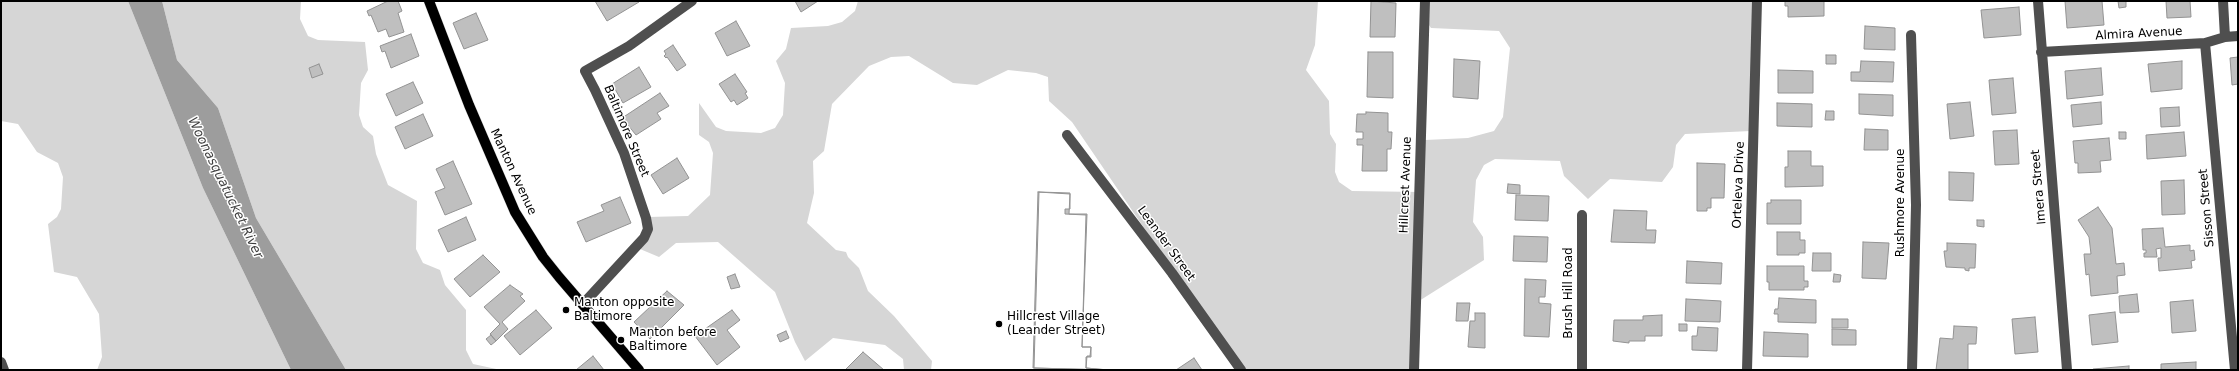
<!DOCTYPE html>
<style>
body{margin:0}
#map{position:relative;width:2239px;height:371px;overflow:hidden;background:#fff;font-family:"DejaVu Sans",sans-serif}
canvas{display:block}
.frame{position:absolute;inset:0;border:2px solid #000;pointer-events:none}
</style>
<div id="map">
<canvas width="2239" height="371"></canvas>
<div class="frame"></div>
</div>
<script>
const context = document.querySelector('canvas').getContext('2d');
context.lineJoin = 'round';
function paint(path, color) { context.fillStyle = color; context.fill(path, 'evenodd'); }
const toPath = rows => new Path2D(rows.map(r => 'M' + r).join(''));
function trace(path, color, width, dash) { context.strokeStyle = color; context.lineWidth = width; context.lineCap = dash ? 'butt' : 'round'; context.setLineDash(dash || []); context.stroke(path); }
function write(font, color, halo, rows, align = 'center') {
  context.font = font + ' "DejaVu Sans",sans-serif'; context.lineWidth = 3; context.setLineDash([]); context.textBaseline = 'middle'; context.strokeStyle = halo; context.fillStyle = color; for (const [text, x, y, turn = 0] of rows) {
    context.save(); context.translate(x, y); context.rotate((+turn || 0) * Math.PI / 180); context.textAlign = isNaN(turn) ? turn : align; if (halo) context.strokeText(text, 0, 0); context.fillText(text, 0, 0); context.restore();
  }
}
paint(toPath([
 [1,1,128,1,203,188,291,370,97,370,102,357,99,314,77,277,54,272,48,224,57,217,61,209,63,177,58,163,37,152,18,124,1,121],
 [162,1,301,1,300,19,308,36,318,40,365,42,368,70,361,83,359,115,363,127,373,136,376,154,388,185,417,201,416,249,423,263,440,270,445,285,466,310,466,350,473,364,501,370,346,370,256,218,218,108,177,60],
 [858,1,1318,1,1315,45,1306,70,1329,101,1330,134,1336,144,1335,172,1339,182,1352,191,1420,192,1425,140,1468,138,1494,131,1503,117,1510,48,1499,31,1431,28,1429,25,1430,1,1758,1,1751,131,1685,134,1676,145,1673,167,1662,182,1610,179,1588,199,1564,176,1560,161,1495,159,1484,165,1476,180,1473,222,1483,237,1484,260,1419,301,1413,370,1237,370,1192,310,1157,247,1072,122,1049,101,1048,77,1036,73,1008,70,977,85,953,83,909,56,891,57,869,66,832,104,824,151,813,161,814,193,807,223,836,250,846,252,848,257,859,268,868,291,894,316,932,361,931,370,904,370,903,359,885,345,833,338,805,361,795,342,775,292,718,242,676,243,659,257,640,249,648,217,688,216,710,195,713,153,709,142,699,135,699,103,716,127,726,131,761,133,775,128,783,115,785,83,776,61,786,49,791,28,828,26,842,22,855,11]
]), '#d6d6d6');
paint(toPath([
 [128,1,162,1,177,60,218,108,256,218,346,370,291,370,203,188]
]), '#9d9d9d');
const building = toPath([
 [388,1,398,1,402,11,398,13,404,32,389,37,386,29,378,32,371,15,369,16,367,11,388,1],
 [595,1,638,1,639,2,607,21,595,1],
 [795,1,818,1,801,12,795,1],
 [1371,1,1396,3,1395,37,1370,37,1371,1],
 [1785,1,1824,1,1824,16,1788,17,1788,6,1785,6,1785,1],
 [2065,1,2102,1,2104,25,2067,28,2065,1],
 [2118,1,2126,1,2126,7,2119,8,2118,1],
 [2166,1,2190,1,2191,17,2167,18,2166,1],
 [2019,7,2021,35,1984,38,1981,10,2019,7],
 [476,13,488,40,464,49,453,23,476,13],
 [736,21,750,46,727,56,715,33,736,21],
 [1865,26,1895,28,1895,50,1864,49,1865,26],
 [411,34,419,56,391,68,385,51,382,52,380,46,411,34],
 [673,45,686,65,677,71,667,57,666,58,664,56,666,54,664,51,673,45],
 [1368,52,1393,52,1393,98,1367,97,1368,52],
 [1826,55,1836,55,1836,64,1826,64,1826,55],
 [2238,57,2238,84,2232,85,2230,58,2238,57],
 [1454,59,1480,61,1478,99,1453,97,1454,59],
 [1861,61,1894,62,1893,82,1851,81,1851,72,1860,72,1861,61],
 [2182,61,2182,89,2151,92,2148,64,2182,61],
 [319,64,323,74,312,78,309,68,319,64],
 [639,67,651,87,623,103,612,84,639,67],
 [2101,68,2103,95,2067,99,2065,71,2101,68],
 [1778,70,1813,71,1813,93,1778,93,1778,70],
 [735,74,747,92,745,93,748,98,737,105,734,100,731,102,719,84,735,74],
 [2013,78,2016,113,1992,115,1989,80,2013,78],
 [413,82,423,103,396,116,386,94,413,82],
 [660,93,669,106,657,113,661,119,636,135,622,118,660,93],
 [1859,94,1893,95,1893,116,1859,114,1859,94],
 [1970,102,1974,136,1950,139,1947,104,1970,102],
 [2101,102,2102,124,2073,127,2071,105,2101,102],
 [1777,103,1812,104,1812,127,1777,126,1777,103],
 [2179,107,2180,126,2161,127,2160,108,2179,107],
 [1826,111,1834,111,1834,120,1825,120,1826,111],
 [1366,112,1388,113,1388,132,1392,132,1391,149,1387,149,1387,171,1362,171,1363,145,1357,145,1357,139,1363,139,1363,132,1356,132,1357,114,1366,114,1366,112],
 [423,114,433,136,405,149,395,127,423,114],
 [1865,129,1888,130,1888,150,1864,150,1865,129],
 [2017,130,2019,164,1995,165,1993,131,2017,130],
 [2119,132,2126,132,2126,139,2119,139,2119,132],
 [2184,132,2186,156,2147,159,2146,135,2184,132],
 [2109,138,2111,160,2100,161,2101,172,2078,173,2078,163,2075,163,2073,141,2109,138],
 [1788,151,1811,151,1811,166,1823,166,1823,186,1785,187,1785,167,1788,167,1788,151],
 [677,158,689,178,663,194,651,175,677,158],
 [453,161,472,204,445,215,435,192,445,188,436,169,453,161],
 [1697,163,1725,164,1724,198,1711,198,1711,208,1707,208,1707,211,1697,211,1697,163],
 [1949,172,1974,173,1973,201,1949,200,1949,172],
 [2184,180,2185,214,2162,215,2161,181,2184,180],
 [1508,184,1520,185,1520,194,1507,193,1508,184],
 [1038,192,1070,194,1069,214,1087,214,1082,347,1091,347,1091,357,1086,357,1086,368,1109,370,1033,368,1038,192],
 [1039,192,1070,193,1070,209,1065,209,1065,214,1086,215,1082,347,1091,347,1090,356,1087,356,1086,368,1107,370,1034,368,1039,192],
 [1516,195,1549,196,1548,221,1515,220,1516,195],
 [620,197,631,223,586,242,577,222,604,211,601,205,620,197],
 [1771,200,1801,200,1801,224,1767,224,1767,203,1771,203,1771,200],
 [2098,207,2112,228,2116,264,2124,263,2125,275,2117,276,2118,293,2091,296,2089,274,2086,275,2084,254,2091,254,2089,237,2078,220,2098,207],
 [1614,210,1647,211,1646,230,1656,230,1655,243,1611,242,1614,210],
 [466,217,476,240,448,252,438,230,466,217],
 [1977,220,1984,220,1984,227,1977,226,1977,220],
 [2163,228,2165,247,2190,245,2190,251,2194,250,2195,260,2191,261,2192,268,2159,271,2158,258,2161,258,2161,248,2156,249,2157,257,2144,257,2144,253,2146,253,2146,250,2143,250,2142,229,2163,228],
 [1777,232,1800,232,1800,240,1805,240,1805,253,1799,253,1799,255,1777,255,1777,232],
 [1514,236,1548,237,1547,262,1513,261,1514,236],
 [1863,242,1889,243,1886,279,1862,278,1863,242],
 [1947,243,1976,244,1975,268,1969,268,1969,271,1965,270,1965,268,1946,267,1944,251,1947,251,1947,243],
 [1813,253,1831,253,1831,271,1812,271,1813,253],
 [483,255,500,272,470,297,454,279,483,255],
 [1687,261,1722,263,1721,284,1686,283,1687,261],
 [1767,266,1804,266,1804,281,1808,281,1808,287,1804,287,1804,290,1769,290,1769,282,1767,282,1767,266],
 [735,274,740,287,731,289,727,277,735,274],
 [1834,274,1841,275,1840,282,1833,282,1834,274],
 [1525,279,1546,280,1545,297,1539,297,1539,303,1551,304,1549,337,1524,336,1525,279],
 [510,285,523,294,520,296,525,301,502,322,508,329,496,341,490,334,500,324,484,307,510,285],
 [667,291,684,305,650,339,634,322,667,291],
 [2137,294,2139,312,2120,313,2119,296,2137,294],
 [1779,298,1816,300,1816,323,1778,322,1778,314,1774,314,1775,309,1778,309,1779,298],
 [1686,299,1721,301,1720,322,1685,321,1686,299],
 [2193,300,2196,331,2172,333,2170,302,2193,300],
 [1457,303,1470,303,1468,321,1456,321,1457,303],
 [536,310,552,328,520,355,504,336,536,310],
 [732,310,740,320,727,330,740,347,717,365,695,336,732,310],
 [2115,312,2118,342,2092,345,2089,315,2115,312],
 [1475,313,1485,313,1485,348,1468,347,1470,321,1475,321,1475,313],
 [1662,315,1662,336,1645,336,1645,341,1629,341,1629,343,1613,341,1614,320,1643,320,1643,316,1662,315],
 [2035,317,2038,352,2015,354,2012,319,2035,317],
 [1832,319,1848,319,1848,328,1832,328,1832,319],
 [1679,324,1687,324,1687,331,1679,331,1679,324],
 [1954,326,1977,327,1976,344,1968,344,1968,370,1936,370,1940,338,1953,339,1954,326],
 [1698,327,1718,328,1717,351,1692,350,1692,336,1697,336,1698,327],
 [1832,329,1856,330,1856,345,1832,345,1832,329],
 [786,331,789,338,780,342,777,335,786,331],
 [1764,332,1808,334,1808,357,1763,356,1764,332],
 [491,335,496,341,491,345,486,339,491,335],
 [863,352,884,370,848,370,846,369,863,352],
 [593,356,604,370,576,370,593,356],
 [1194,358,1202,370,1176,370,1194,358],
 [2196,362,2196,370,2161,370,2161,364,2196,362],
 [2129,366,2129,370,2093,370,2093,369,2129,366]
]);
paint(building, '#bfbfbf');
trace(building, '#939393', 1);
const major = toPath([
 [429,1,469,105,515,212,543,257,559,277,639,370]
]);
trace(major, '#dbdbdb', 11);
trace(toPath([
 [2038,1,2067,370],
 [2223,1,2225,37],
 [1911,35,1916,205,1912,370],
 [2205,43,2235,370],
 [2041,52,2205,43,2225,37,2238,36],
 [1067,135,1172,273,1241,370],
 [1582,215,1582,370],
 [583,304,644,238,648,229,646,218,624,153,595,90,585,71,629,46,692,1],
 [1,362,4,370],
 [1414,370,1425,1],
 [1747,370,1757,1]
]), '#4f4f4f', 10);
trace(major, '#000', 10);
for (const [x, y, r, color] of [
 [566,310,4,"#000"],
 [999,324,4,"#000"],
 [621,340,4,"#000"]
]) { const dot = new Path2D(); dot.arc(x, y, r, 0, 2 * Math.PI); context.fillStyle = color; context.fill(dot); trace(dot, '#fff', 1.5); }
write('12px', '#000', '#fff', [
 ["Almira Avenue",2139,34,-3],
 ["Baltimore Street",626,131,67],
 ["Manton Avenue",513,172,65],
 ["Hillcrest Avenue",1406,185,-88],
 ["Orteleva Drive",1739,185,-88],
 ["Imera Street",2039,187,-95],
 ["Rushmore Avenue",1901,203,-90],
 ["Sisson Street",2207,208,-95],
 ["Leander Street",1166,244,54],
 ["Brush Hill Road",1569,293,-90]
]);
write('12px', '#000', '#fff', [
 ["Manton opposite",574,303],
 ["Baltimore",574,317],
 ["Hillcrest Village",1007,317],
 ["(Leander Street)",1007,331],
 ["Manton before",629,333],
 ["Baltimore",629,347]
], 'left');
write('italic 13px', '#3e3e3e', '#fff', [
 ["Woonasquatucket River",225,188,64]
]);
</script>
